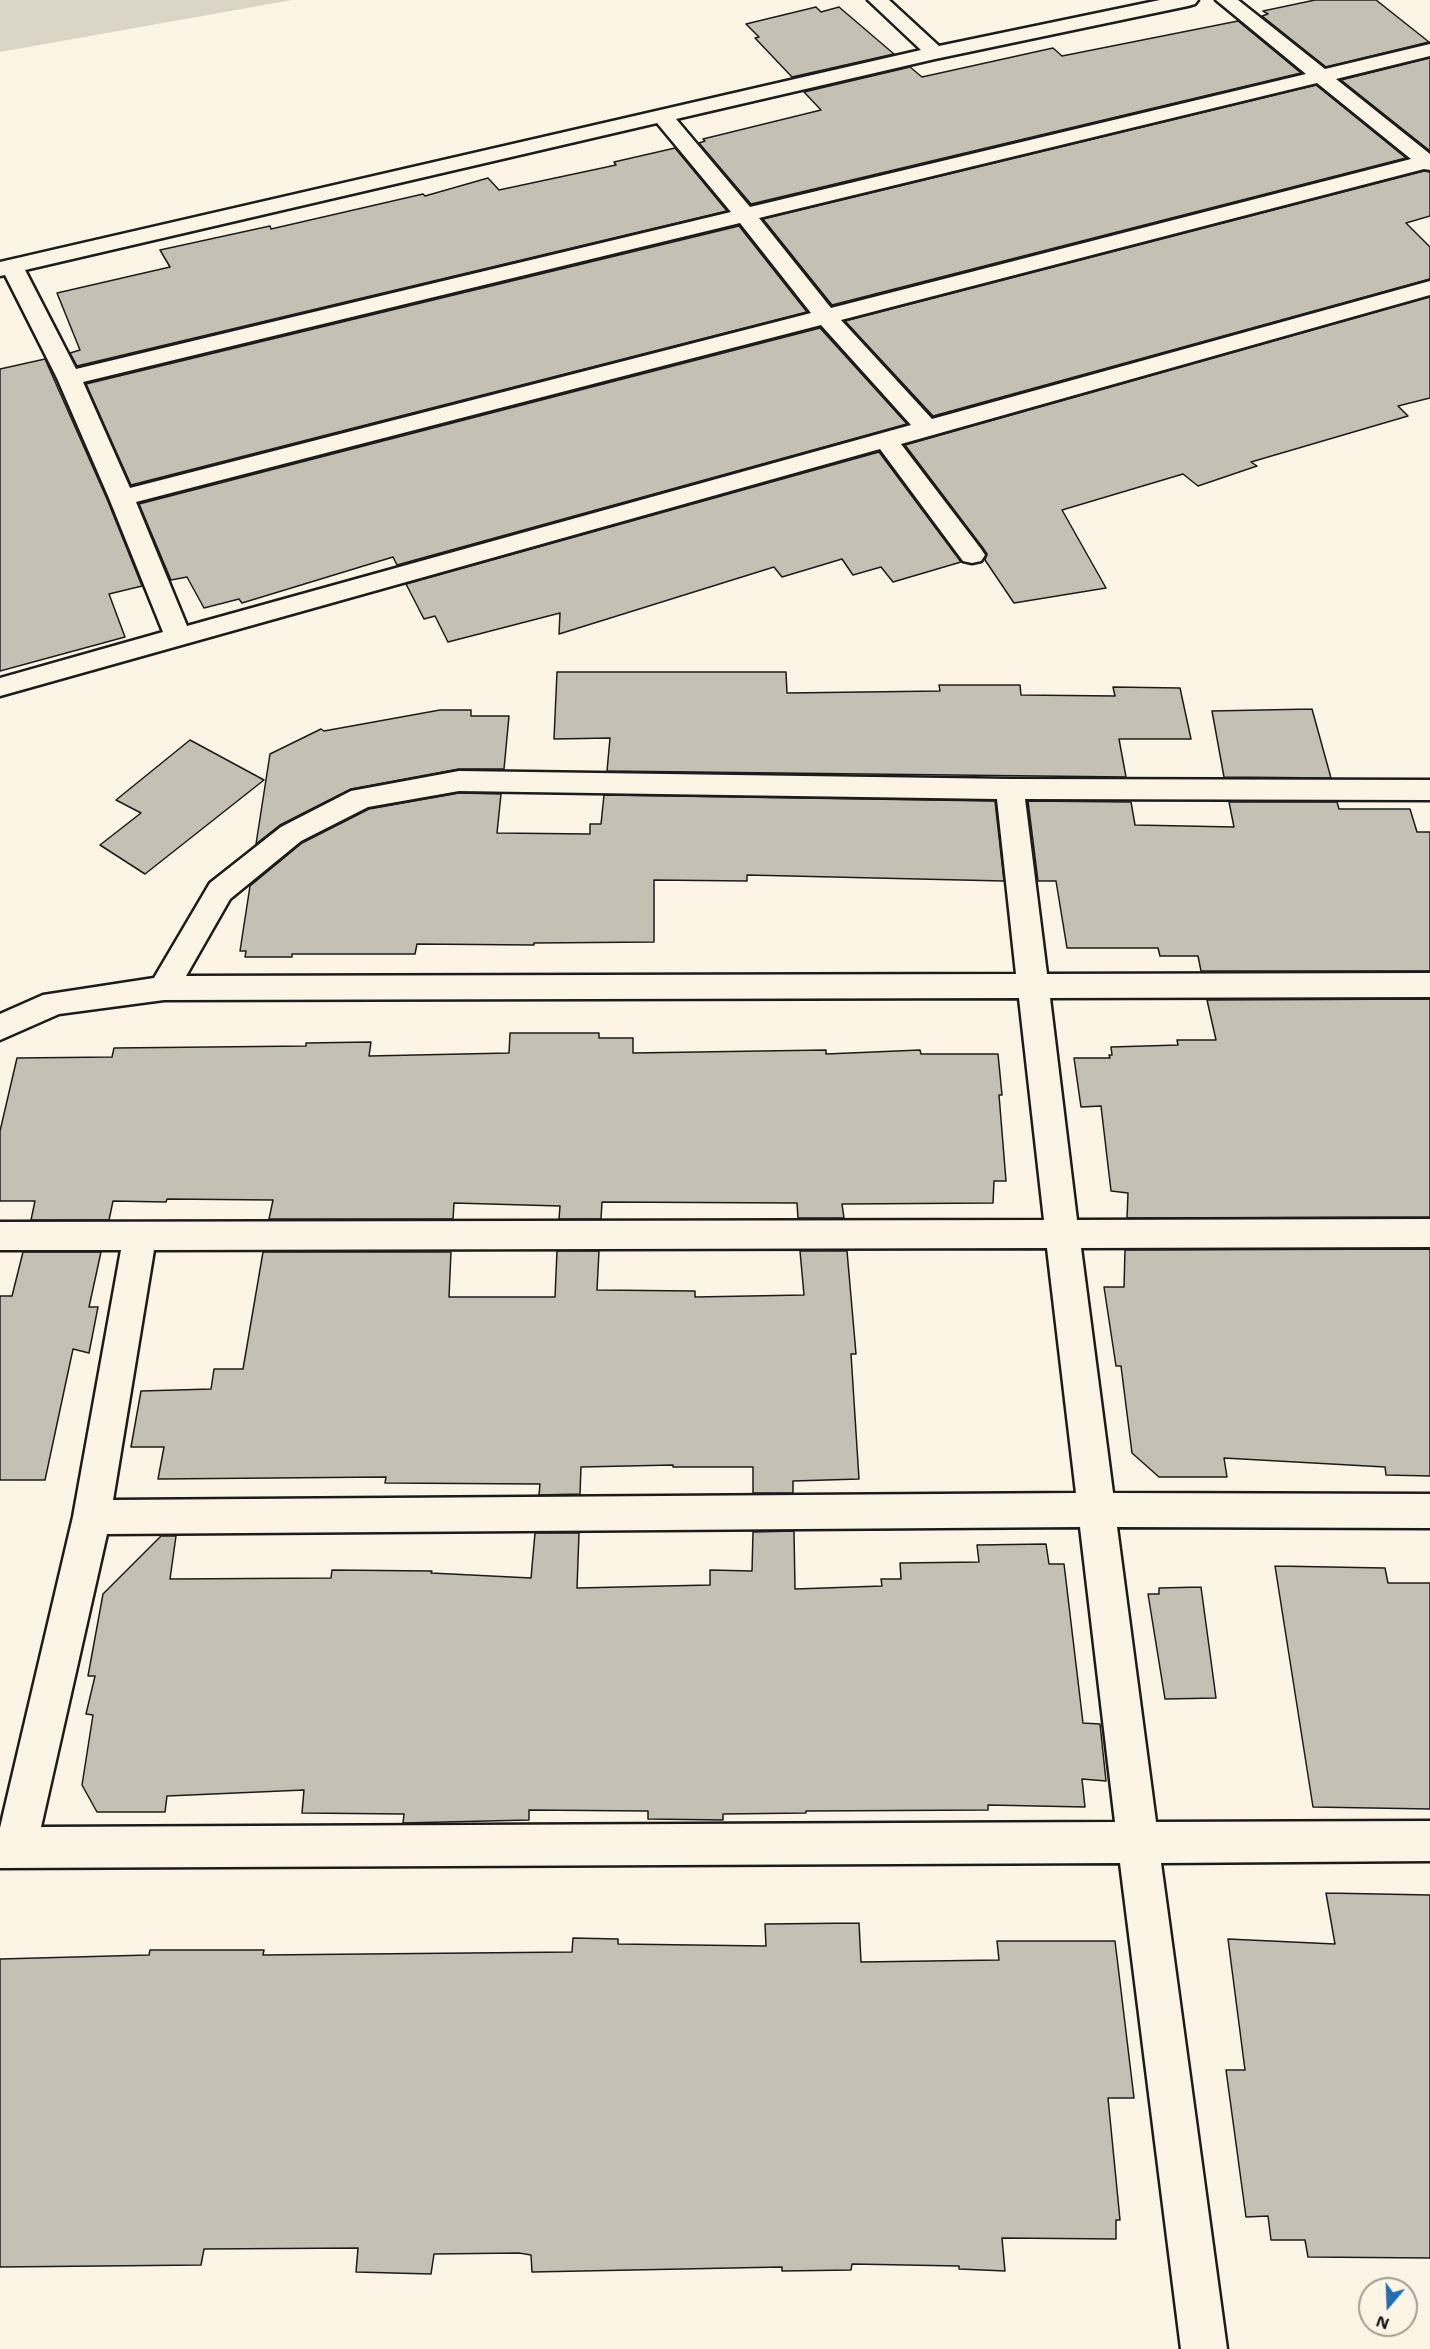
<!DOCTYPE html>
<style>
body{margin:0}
#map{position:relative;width:1430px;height:2349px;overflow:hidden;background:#fcf5e5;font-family:"Shantell Sans",sans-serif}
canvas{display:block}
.north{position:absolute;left:1358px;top:2277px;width:60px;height:60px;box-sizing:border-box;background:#fcf5e5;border:2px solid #a29e95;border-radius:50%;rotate:199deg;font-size:16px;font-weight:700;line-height:24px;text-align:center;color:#1c1c1c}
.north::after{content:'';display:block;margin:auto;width:21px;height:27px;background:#1f6fb2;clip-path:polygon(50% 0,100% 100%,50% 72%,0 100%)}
</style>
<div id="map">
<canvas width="1430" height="2349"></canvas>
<div class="north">N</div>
</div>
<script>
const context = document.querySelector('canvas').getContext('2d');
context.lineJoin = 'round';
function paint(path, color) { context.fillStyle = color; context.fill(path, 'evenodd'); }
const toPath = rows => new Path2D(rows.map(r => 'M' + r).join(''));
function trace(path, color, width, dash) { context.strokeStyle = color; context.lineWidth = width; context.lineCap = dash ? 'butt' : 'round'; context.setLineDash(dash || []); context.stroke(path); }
paint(toPath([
 [0,0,292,0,0,52]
]), '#dbd5c8');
const building = toPath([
 [1315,0,1376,0,1429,42,1326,67,1262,16,1268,14,1263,11,1315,0],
 [816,7,821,12,839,7,894,54,792,77,755,38,759,37,746,24,816,7],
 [1238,21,1301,73,751,204,699,143,705,141,703,139,821,110,804,92,910,67,922,77,1053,48,1062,56,1238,21],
 [1430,58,1430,151,1341,80,1430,58],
 [1316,85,1406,158,832,305,763,219,1316,85],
 [675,148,727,211,77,366,70,353,80,350,57,293,170,267,160,250,270,226,271,229,423,194,425,196,488,178,499,190,616,165,614,162,675,148],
 [1424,171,1430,172,1430,216,1406,223,1430,247,1430,279,933,416,845,321,1424,171],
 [739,226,807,312,131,485,86,384,739,226],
 [1430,297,1430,398,1398,406,1408,416,1251,462,1257,466,1198,486,1183,474,1062,510,1106,588,1014,603,985,560,987,554,983,548,905,445,1430,297],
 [820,328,907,424,397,565,393,557,242,603,239,599,204,608,187,577,171,580,139,504,820,328],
 [45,359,107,499,142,586,109,594,125,637,0,671,0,369,45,359],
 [879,452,961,562,893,582,881,567,853,575,842,559,782,577,774,567,559,634,560,613,448,642,435,616,424,619,406,584,879,452],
 [557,672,786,672,787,693,940,691,939,685,1020,685,1021,695,1115,696,1113,687,1180,688,1191,739,1119,739,1126,777,607,771,610,738,554,739,557,672],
 [1312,709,1331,778,1224,777,1212,711,1312,709],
 [440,710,471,710,471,716,509,716,504,769,459,769,351,789,280,825,256,844,270,754,321,729,324,731,440,710],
 [190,740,264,780,145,874,100,845,141,813,116,800,190,740],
 [459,793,501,794,497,833,590,834,590,824,601,824,604,795,995,801,1004,881,747,875,747,881,654,880,654,942,534,943,534,945,417,944,415,954,292,954,292,957,245,957,246,951,240,951,250,886,302,843,369,809,459,793],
 [1028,801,1131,802,1135,825,1234,827,1229,802,1337,802,1339,809,1410,809,1417,832,1430,832,1430,971,1201,971,1198,956,1160,956,1158,948,1067,948,1056,881,1038,881,1028,801],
 [1430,999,1430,1217,1127,1218,1128,1193,1111,1191,1101,1106,1081,1107,1074,1058,1110,1058,1109,1055,1112,1055,1111,1047,1178,1045,1177,1040,1216,1040,1207,1000,1430,999],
 [510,1033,599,1033,599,1038,633,1038,633,1053,826,1050,826,1054,920,1050,921,1054,998,1054,1002,1095,999,1095,1006,1181,994,1181,993,1203,842,1204,844,1218,798,1218,797,1203,602,1202,601,1219,559,1219,560,1206,454,1203,453,1219,269,1219,273,1200,167,1199,166,1202,113,1201,109,1220,31,1220,35,1201,0,1201,0,1131,17,1058,112,1057,114,1048,306,1046,306,1043,371,1042,369,1056,509,1053,510,1033],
 [1430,1249,1430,1476,1386,1475,1385,1467,1224,1458,1227,1477,1159,1477,1132,1453,1121,1366,1116,1366,1104,1287,1124,1287,1125,1250,1430,1249],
 [557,1251,599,1251,597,1290,695,1291,695,1297,804,1295,800,1251,847,1251,856,1354,851,1354,859,1479,793,1481,793,1493,753,1493,753,1467,673,1467,673,1465,581,1467,580,1494,539,1495,540,1484,385,1483,386,1477,158,1479,164,1447,131,1447,141,1391,211,1389,214,1369,243,1369,263,1252,451,1252,449,1297,555,1297,557,1251],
 [23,1252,101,1252,89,1307,98,1307,89,1353,73,1349,45,1480,0,1480,0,1296,12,1296,23,1252],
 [794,1531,795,1589,882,1586,881,1579,901,1579,900,1563,979,1562,977,1545,1046,1544,1049,1564,1064,1564,1083,1723,1100,1724,1106,1781,1082,1779,1085,1807,988,1805,988,1810,806,1811,806,1813,723,1814,723,1820,648,1819,648,1811,529,1810,529,1820,403,1823,404,1814,302,1813,304,1790,167,1796,165,1812,97,1812,82,1785,93,1715,86,1714,95,1676,88,1676,103,1594,161,1536,176,1536,170,1579,331,1578,332,1570,432,1571,431,1573,531,1578,535,1533,579,1533,577,1588,710,1585,710,1570,752,1571,753,1532,794,1531],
 [1275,1566,1385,1568,1388,1583,1430,1583,1430,1809,1313,1807,1275,1566],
 [1201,1587,1216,1698,1165,1699,1148,1594,1159,1594,1159,1588,1201,1587],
 [1326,1893,1430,1895,1430,2258,1308,2257,1305,2240,1271,2240,1268,2216,1246,2217,1226,2070,1245,2070,1228,1939,1335,1944,1326,1893],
 [859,1923,861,1962,999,1960,997,1941,1115,1941,1134,2098,1108,2098,1120,2220,1116,2220,1116,2239,1002,2238,1005,2271,959,2269,959,2266,852,2264,851,2270,782,2271,782,2267,532,2272,531,2255,519,2253,434,2254,431,2274,356,2272,358,2248,204,2249,201,2265,0,2267,0,1959,149,1955,150,1950,264,1950,263,1955,572,1952,573,1938,618,1939,618,1944,766,1946,765,1924,859,1923]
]);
paint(building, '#c4c0b3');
trace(building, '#1c1c1c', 1.5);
const minor = toPath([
 [868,0,889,0,939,46,1160,0,1198,0,1195,4,1188,6,935,59,676,119,750,207,1306,74,1216,0,1238,0,1325,69,1430,44,1430,56,1336,79,1430,154,1430,170,1424,169,841,320,932,419,1430,281,1430,295,901,444,981,549,985,555,981,561,972,563,963,561,880,449,0,696,0,678,163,632,109,498,57,378,5,275,0,276,0,262,921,50,868,0],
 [1317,83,1411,159,831,308,759,218,1317,83],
 [657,123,731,212,76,369,25,270,657,123],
 [740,223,811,313,130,488,83,382,740,223],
 [821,325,911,425,187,626,136,502,821,325],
 [459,771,1010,779,1430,780,1430,800,1025,799,1047,974,1430,973,1430,997,1050,998,1077,1220,1430,1219,1430,1247,1081,1248,1113,1493,1430,1494,1430,1528,1117,1527,1156,1822,1430,1821,1430,1861,1161,1863,1227,2349,1181,2349,1120,1863,0,1868,0,1828,73,1517,121,1250,0,1250,0,1222,1044,1220,1019,998,164,1000,59,1014,0,1040,0,1014,43,995,154,978,210,883,281,827,351,791,459,771],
 [459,791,997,799,1016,974,186,976,230,899,301,841,368,807,459,791],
 [1047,1248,1076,1493,113,1500,154,1250,1047,1248],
 [1080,1527,1115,1822,41,1827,107,1534,1080,1527]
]);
trace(minor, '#1c1c1c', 5);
paint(minor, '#fcf5e5');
</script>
